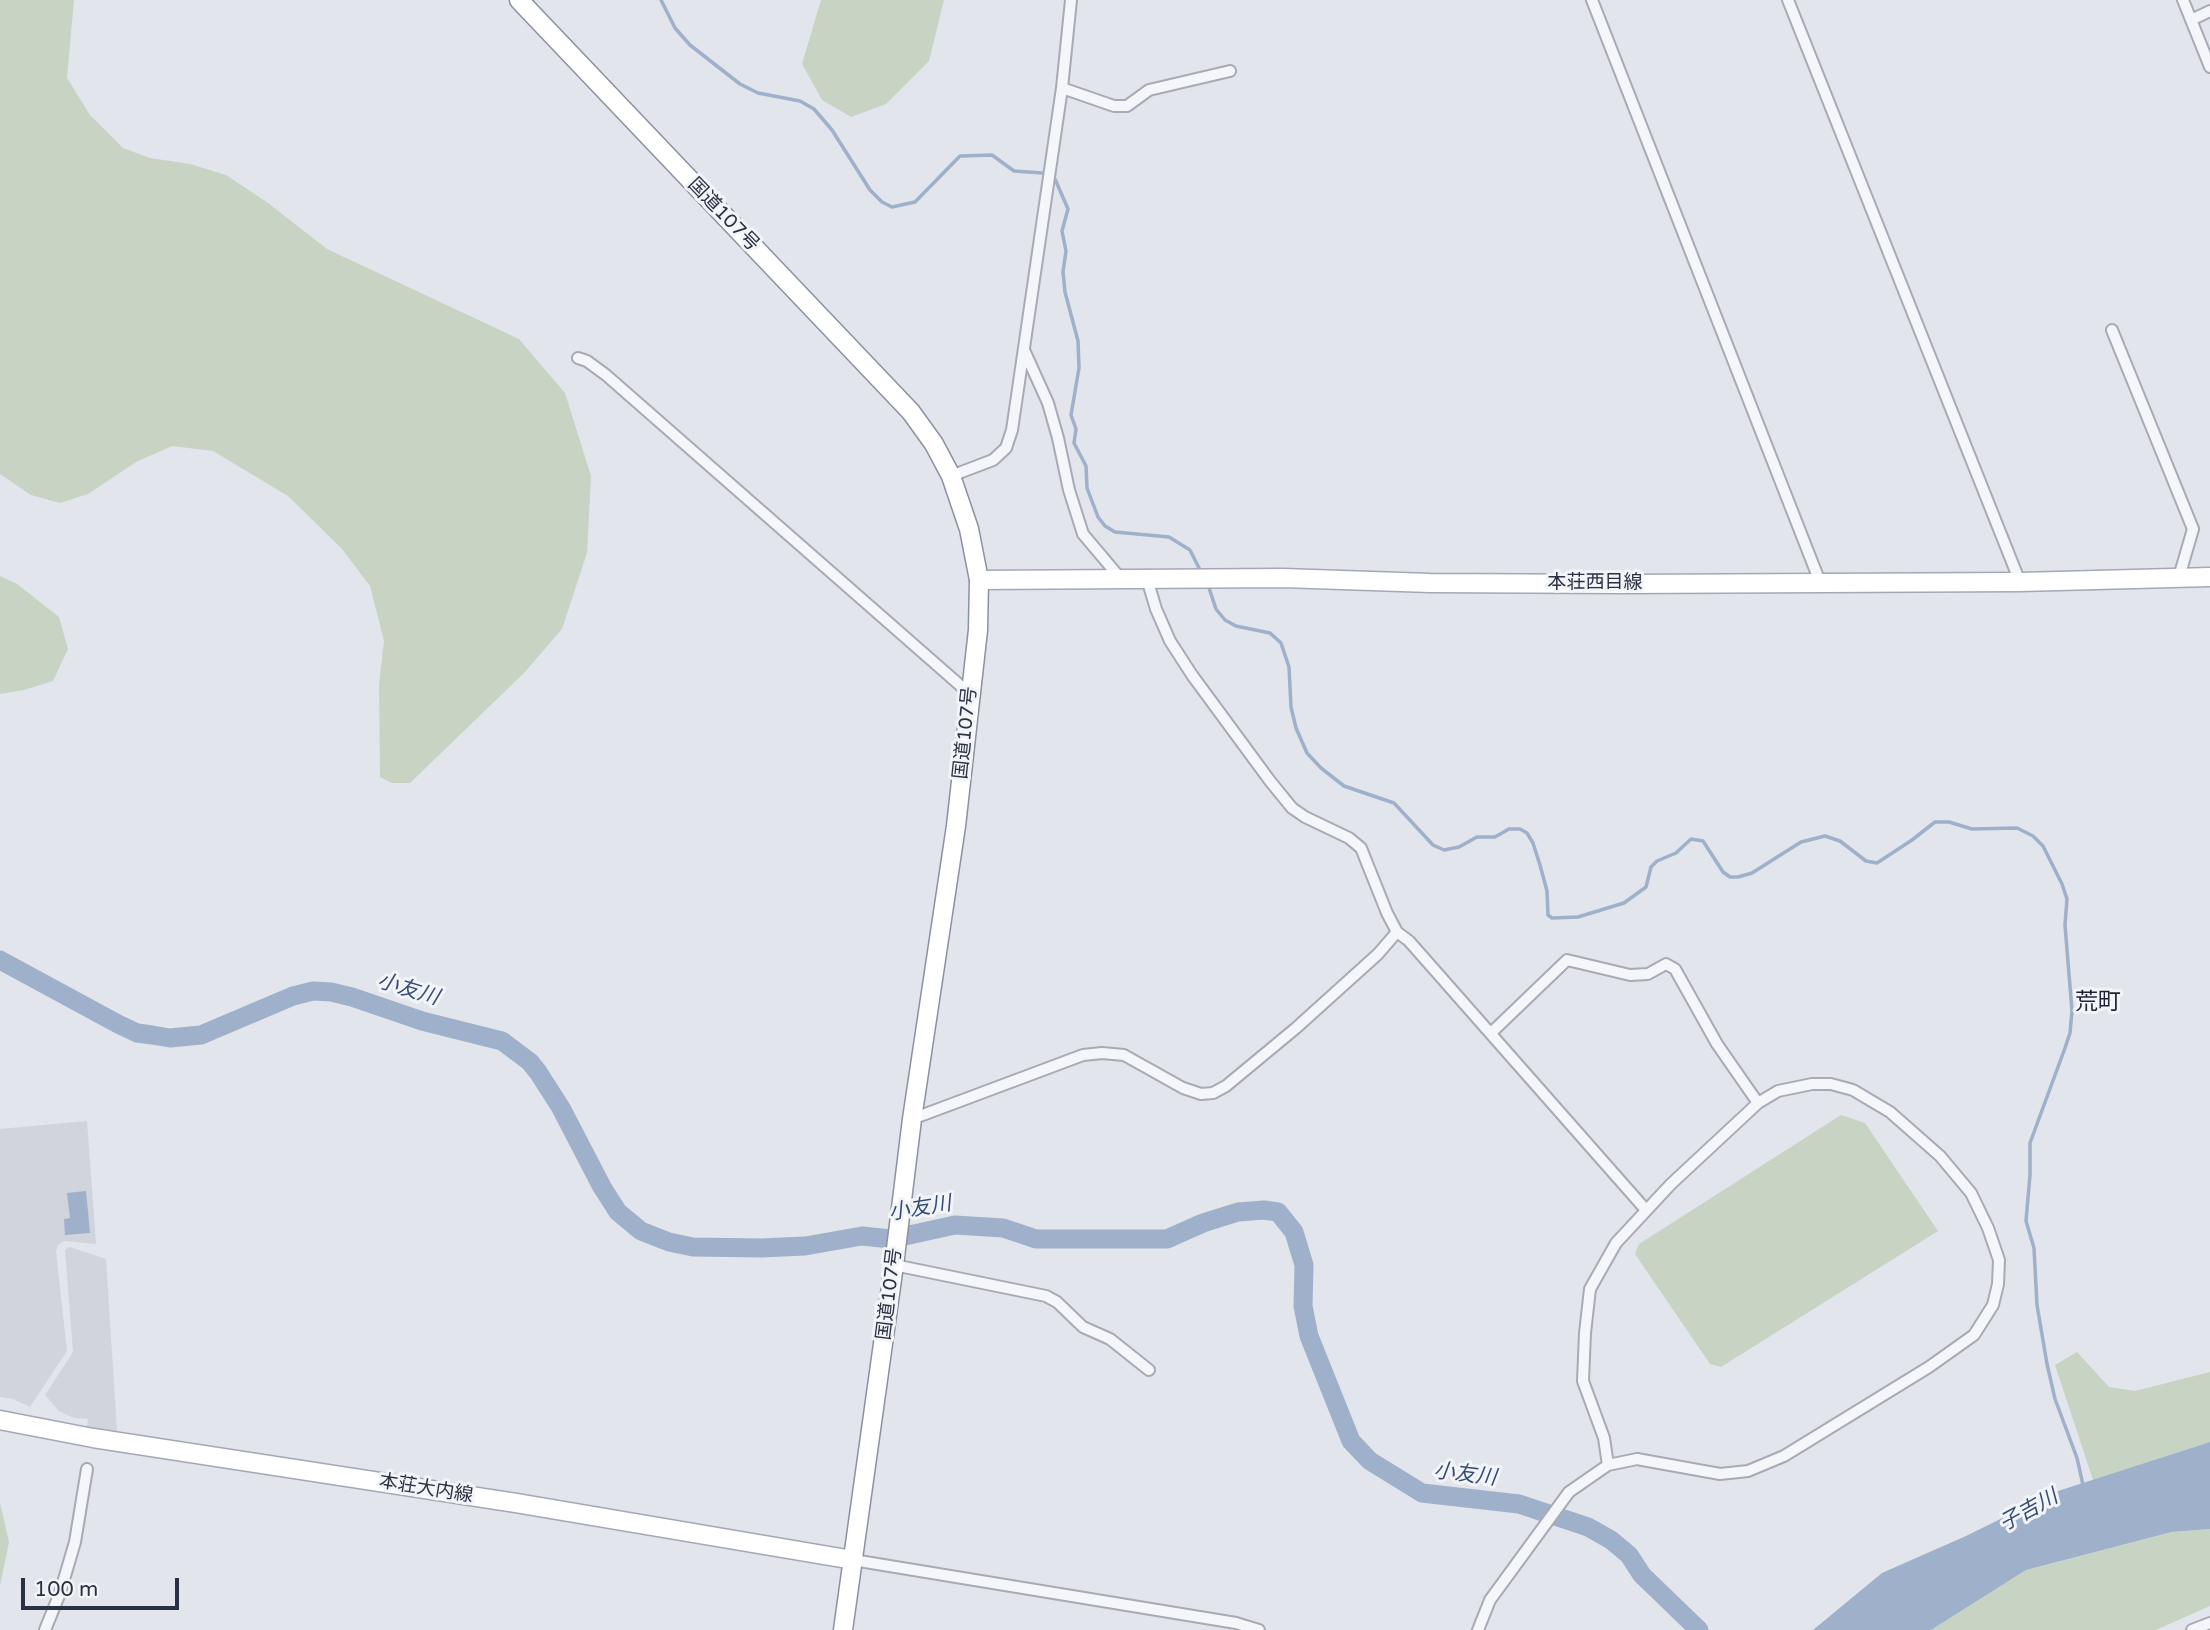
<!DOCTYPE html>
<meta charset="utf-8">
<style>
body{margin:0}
#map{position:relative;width:2210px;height:1630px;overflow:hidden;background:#e2e5eb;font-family:"Varela Round",sans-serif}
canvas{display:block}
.scale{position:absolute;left:21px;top:1578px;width:158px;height:32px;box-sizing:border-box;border:4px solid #2a3142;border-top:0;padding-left:9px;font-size:21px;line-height:24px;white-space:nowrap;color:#2a3142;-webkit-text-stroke:5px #f2f4f8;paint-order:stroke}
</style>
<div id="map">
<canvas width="2210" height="1630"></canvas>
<div class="scale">100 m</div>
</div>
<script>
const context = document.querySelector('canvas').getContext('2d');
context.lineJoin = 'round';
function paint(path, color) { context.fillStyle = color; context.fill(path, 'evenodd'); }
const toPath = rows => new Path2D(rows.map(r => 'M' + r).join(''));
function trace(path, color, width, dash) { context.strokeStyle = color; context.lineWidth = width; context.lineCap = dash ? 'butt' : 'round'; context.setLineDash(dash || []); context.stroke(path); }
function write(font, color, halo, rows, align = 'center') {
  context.font = font + ' "Varela Round","Noto Sans JP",sans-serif'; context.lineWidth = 6; context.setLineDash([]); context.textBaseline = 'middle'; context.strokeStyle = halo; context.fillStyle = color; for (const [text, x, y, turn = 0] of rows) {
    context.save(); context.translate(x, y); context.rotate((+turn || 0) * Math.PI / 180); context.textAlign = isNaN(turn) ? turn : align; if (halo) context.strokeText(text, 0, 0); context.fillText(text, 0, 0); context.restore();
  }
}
paint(toPath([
 [87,1121,96,1244,64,1241,58,1245,56,1251,67,1351,30,1407,13,1399,0,1397,0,1129],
 [70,1247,106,1259,117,1431,87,1427,88,1419,74,1418,59,1411,45,1395,73,1352,65,1250]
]), '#d1d4dc');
paint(toPath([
 [0,0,74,0,67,78,90,115,123,148,150,158,190,164,226,175,268,203,327,249,519,339,565,393,591,476,587,553,562,629,524,673,410,783,392,783,380,777,379,684,384,641,370,586,342,549,288,496,213,451,172,446,136,462,88,494,60,503,31,495,0,474],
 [821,0,944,0,929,61,886,104,851,117,822,100,802,64],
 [0,576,17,584,59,617,68,649,53,681,24,690,0,694],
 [1841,1115,1865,1123,1938,1231,1721,1367,1710,1364,1635,1254,1639,1244],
 [2077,1352,2109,1387,2135,1391,2210,1372,2210,1442,2093,1480,2055,1365],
 [0,1503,9,1542,0,1586],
 [2210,1529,2210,1606,2156,1630,1931,1630,2026,1570,2173,1532]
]), '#c7d4c4');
paint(toPath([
 [86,1191,90,1233,65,1235,64,1219,70,1218,67,1193],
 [2210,1442,2210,1529,2172,1532,2026,1570,1931,1630,1813,1630,1882,1573,1966,1536,2055,1492]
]), '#9eb0ca');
trace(toPath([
 [661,0,675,28,690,45,740,84,758,93,800,101,814,109,832,130,870,190,882,202,892,207,915,202,960,156,992,155,1014,171,1042,173],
 [1055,179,1068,209,1062,231,1066,251,1063,272,1065,292,1078,341,1079,368,1071,415,1076,429,1074,443,1086,466,1087,488,1098,517,1105,526,1115,532,1169,537,1190,550,1201,572],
 [1208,585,1216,609,1225,620,1236,626,1270,633,1281,643,1289,667,1291,707,1296,728,1307,753,1321,768,1344,786,1394,803,1433,845,1444,850,1459,847,1477,837,1495,837,1509,829,1520,829,1527,833,1533,843,1540,865,1547,891,1548,915,1552,918,1578,917,1624,903,1646,887,1651,867,1657,861,1676,853,1691,839,1703,841,1723,872,1730,877,1738,877,1752,873,1801,842,1825,836,1840,841,1866,861,1877,863,1912,840,1935,822,1949,822,1972,829,2017,828,2033,836,2043,846,2062,884,2067,899,2065,925,2072,1011,2070,1033,2065,1048,2030,1143,2030,1175,2026,1221,2034,1248,2037,1305,2047,1364,2055,1399,2077,1458,2083,1485]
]), '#9eb0ca', 3.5);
trace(toPath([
 [0,960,118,1024,137,1033,152,1035,170,1038,201,1035,293,996,313,991,331,992,352,997,422,1021,502,1041,530,1062,538,1072,561,1108,602,1187,618,1212,641,1231,669,1242,693,1247,761,1248,805,1246,862,1236,891,1239,955,1225,1003,1228,1036,1239,1167,1239,1203,1223,1238,1212,1264,1210,1278,1212,1294,1232,1304,1265,1303,1306,1309,1336,1351,1441,1370,1461,1422,1493,1519,1504,1588,1527,1611,1540,1629,1555,1642,1575,1699,1630]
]), '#9eb0ca', 19);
const minor = toPath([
 [1592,0,1820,582],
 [1788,0,2020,582],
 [2183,0,2210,67],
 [2191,20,2210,11],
 [1062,88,1114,106,1127,106,1149,90,1230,71],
 [2112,330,2193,529,2179,577],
 [1024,350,1048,403,1058,438,1069,490,1083,534,1121,579],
 [578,358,587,361,606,375,970,694],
 [951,476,993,460,1006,448,1012,430,1062,88,1071,0],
 [1147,579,1156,609,1170,641,1192,675,1270,781,1292,808,1305,817,1349,838,1361,848,1387,913,1397,932,1409,941,1646,1210],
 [1491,1033,1567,960,1630,975,1648,974,1666,964,1675,969,1717,1044,1758,1103],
 [912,1119,1083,1055,1102,1053,1124,1055,1183,1088,1201,1094,1213,1093,1226,1086,1296,1028,1378,954,1397,932],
 [894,1265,1046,1296,1057,1302,1083,1327,1110,1339,1149,1370],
 [853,1560,1236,1623,1259,1630],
 [45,1630,60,1593,75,1542,87,1469],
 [1478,1630,1490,1600,1569,1492,1608,1465,1637,1459,1720,1474,1748,1471,1784,1456,1929,1367,1974,1335,1993,1305,1998,1284,1999,1260,1988,1228,1971,1193,1940,1156,1890,1112,1853,1090,1831,1084,1812,1084,1778,1091,1758,1103,1671,1184,1616,1243,1590,1289,1585,1333,1583,1381,1604,1438,1608,1465],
 [2192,1630,2210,1623]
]);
const primary = toPath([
 [979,580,1283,578,1430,583,1626,584,2020,582,2210,577],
 [0,1420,93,1438,516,1503,853,1560]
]);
const trunk = toPath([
 [519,0,911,412,934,444,951,476,969,529,979,580,978,630,956,826,912,1119,894,1265,843,1630]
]);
trace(minor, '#a7abb5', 14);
trace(primary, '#a2a8b6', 21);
trace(trunk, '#8a91a1', 21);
trace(minor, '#f5f6f9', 10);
trace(primary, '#fff', 18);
trace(trunk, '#fff', 18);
write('19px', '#2a3142', '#f2f4f8', [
 ["国道107号",723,215,46],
 ["本荘西目線",1595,583],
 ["国道107号",966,733,-84],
 ["国道107号",890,1294,-83],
 ["本荘大内線",426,1489,9]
]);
write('italic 21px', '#354d76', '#f2f4f8', [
 ["小友川",408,990,17],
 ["小友川",920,1209,-9],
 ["小友川",1465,1475,7],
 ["子吉川",2029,1511,-29]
]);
write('23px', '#1d2333', '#f2f4f8', [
 ["荒町",2098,1003]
]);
</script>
